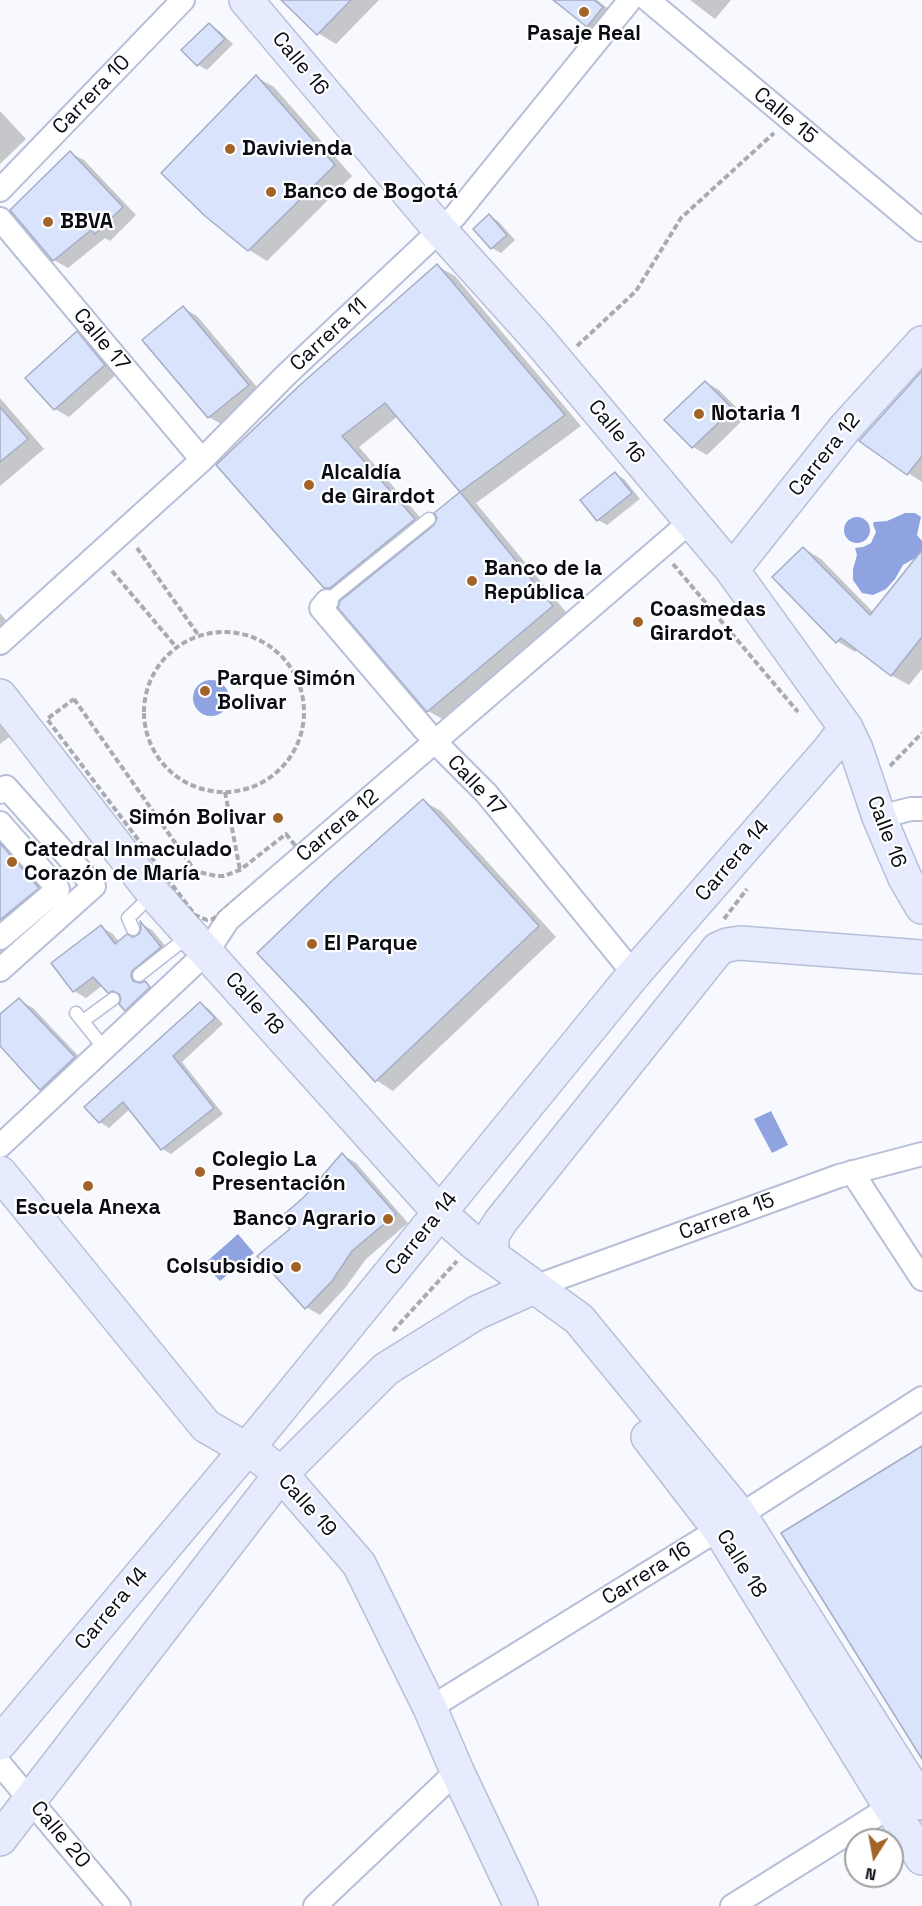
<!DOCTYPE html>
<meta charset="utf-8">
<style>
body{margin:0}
#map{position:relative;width:922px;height:1906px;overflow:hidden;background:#f7f9fe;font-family:"Space Grotesk",sans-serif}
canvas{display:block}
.north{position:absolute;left:844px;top:1828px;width:60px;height:60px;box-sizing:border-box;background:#fff;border:2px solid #9d9ea1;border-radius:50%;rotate:191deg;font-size:16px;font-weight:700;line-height:24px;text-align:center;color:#0a0c14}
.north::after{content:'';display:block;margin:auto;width:21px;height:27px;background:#a16328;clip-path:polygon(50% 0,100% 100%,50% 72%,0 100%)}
</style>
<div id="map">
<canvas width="922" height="1906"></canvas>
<div class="north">N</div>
</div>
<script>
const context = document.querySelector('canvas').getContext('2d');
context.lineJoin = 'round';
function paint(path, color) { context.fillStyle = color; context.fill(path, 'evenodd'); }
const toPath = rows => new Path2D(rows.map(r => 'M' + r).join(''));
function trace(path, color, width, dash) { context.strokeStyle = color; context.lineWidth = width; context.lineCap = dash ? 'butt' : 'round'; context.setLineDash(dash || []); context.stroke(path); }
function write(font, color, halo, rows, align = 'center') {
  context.font = font + ' "Space Grotesk",sans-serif'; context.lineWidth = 4.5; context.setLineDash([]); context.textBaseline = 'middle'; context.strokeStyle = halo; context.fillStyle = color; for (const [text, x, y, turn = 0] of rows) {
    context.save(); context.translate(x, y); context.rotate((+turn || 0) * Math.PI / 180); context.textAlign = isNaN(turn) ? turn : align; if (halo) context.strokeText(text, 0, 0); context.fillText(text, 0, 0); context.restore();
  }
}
paint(toPath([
 [905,513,915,513,921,517,917,535,922,541,922,551,917,557,903,565,895,579,886,589,873,595,862,593,853,580,853,569,857,555,855,548,863,547,871,543,876,532,873,524,874,522,887,521],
 '844 530a13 13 0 1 1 26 0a13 13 0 1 1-26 0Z',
 '193 698a18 18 0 1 1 36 0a18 18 0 1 1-36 0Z',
 [771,1111,788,1145,772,1153,754,1119],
 [238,1234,254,1253,220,1281,204,1264]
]), '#90a3e1');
paint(toPath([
 [283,0,379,0,336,44,318,33],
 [556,0,597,0,620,18,605,36,587,26],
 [690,0,731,0,715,19],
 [209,25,218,30,233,44,207,70,198,65],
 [256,77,274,87,352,176,267,261,249,250],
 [0,111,26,139,0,164],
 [70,153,84,160,136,215,110,241,105,238,68,268,54,260,12,210],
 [489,216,498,221,515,240,501,253,492,248],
 [437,266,455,276,581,426,476,503,570,617,446,721,428,711,345,599,325,587,301,386],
 [398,416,462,492,436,513,439,518,431,530,359,447],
 [183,308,197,316,262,393,223,425,209,417],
 [77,333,90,341,118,373,69,417,55,409],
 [922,373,922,482,908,473],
 [705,382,719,390,746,417,707,455,693,447],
 [0,398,44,449,0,486],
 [615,474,624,479,640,499,607,525,598,520],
 [803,548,821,559,874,613,922,552,922,669,909,685,891,675,858,649,855,652,837,641],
 [0,613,12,627,0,639],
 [0,718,12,735,0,744],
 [423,801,441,811,556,937,393,1091,376,1080],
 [0,824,63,903,0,964],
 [142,924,152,930,172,954,143,978,142,984,144,983,156,990,137,1016,126,1009,123,997,121,998,109,991,103,985,86,998,74,991,101,927,113,934,119,942,140,935],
 [19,1000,33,1008,88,1066,54,1097,41,1089,0,1044,0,1016],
 [200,1004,209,1009,223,1024,182,1062,223,1114,171,1154,162,1149,130,1109,109,1128,100,1122,86,1107],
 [343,1155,356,1163,408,1223,366,1259,345,1288,320,1315,306,1307,292,1229,306,1197]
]), '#0003');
const building = toPath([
 [281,0,351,0,317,35,281,0],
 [553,0,594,0,603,7,587,27,553,0],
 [209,23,225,39,197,66,181,50,209,23],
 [256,75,335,165,248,251,205,216,161,173,256,75],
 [70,151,123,207,95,234,91,230,53,261,10,210,70,151],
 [489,214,507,235,491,249,473,229,489,214],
 [437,264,565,415,460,492,385,403,342,436,415,519,330,588,324,588,216,465,300,385,437,264],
 [183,306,249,385,208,418,142,340,183,306],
 [77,331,105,365,54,410,25,378,77,331],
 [922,371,922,456,907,475,859,441,922,371],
 [705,381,733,409,692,448,664,420,705,381],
 [0,407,28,439,0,462,0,407],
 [615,472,632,493,597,521,580,500,615,472],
 [460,492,553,606,427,712,338,608,340,601,434,525,437,518,434,513,460,492],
 [803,547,870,615,922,550,922,637,891,676,841,638,836,643,772,577,803,547],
 [423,799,539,926,375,1082,308,1007,257,953,335,878,423,799],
 [0,843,39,888,0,920,0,843],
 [140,921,161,947,132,971,131,976,133,981,140,983,145,981,150,987,125,1011,119,1004,121,999,119,994,113,991,108,993,93,977,73,992,51,963,101,925,115,944,127,934,133,937,139,934,141,929,140,921],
 [19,998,75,1057,40,1090,0,1046,0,1014,19,998],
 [200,1002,215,1018,173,1056,214,1108,161,1150,123,1102,99,1123,84,1107,200,1002],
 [342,1153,396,1214,352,1251,332,1281,305,1309,257,1256,290,1229,280,1218,305,1196,342,1153],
 [922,1446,922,1759,781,1533,922,1446]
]);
paint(building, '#dae3fc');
trace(building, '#a5adc5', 1.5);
const lane = toPath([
 [327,601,429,519],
 [133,929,128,918,153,894],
 [139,975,190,935],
 [76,1013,104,1048],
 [83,1021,113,999]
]);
const street = toPath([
 [648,0,922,230],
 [0,190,183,0],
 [0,219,202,460],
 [327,601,321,608,436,743,486,793,634,974],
 [0,643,202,460,286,375,455,216,630,0],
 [0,792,6,787,94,886,0,970],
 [879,817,911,809,922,809],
 [0,823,58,889,0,938],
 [0,1146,207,952,228,920,691,521],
 [852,1172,922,1279],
 [534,1287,839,1176,922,1154],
 [430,1708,719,1529,922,1398],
 [0,1764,119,1906],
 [315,1906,457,1771],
 [732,1906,901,1800]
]);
const secondary = toPath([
 [246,0,440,230,538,339,732,570,846,728,856,749,879,817,905,878,922,907],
 [732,570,845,428,922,343],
 [0,696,153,893,440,1213,474,1243,579,1319,740,1515,922,1803],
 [0,1173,206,1426,261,1458,281,1474,359,1564,430,1708,457,1771,521,1906],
 [492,1256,492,1235,501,1221,718,949,727,945,740,943,922,957],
 [648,1437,719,1529,922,1858],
 [0,1743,265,1427,634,974,830,749,846,728],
 [0,1839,281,1474,386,1369,476,1313,534,1287]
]);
trace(lane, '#b7bfd8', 15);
trace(street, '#b7bfd8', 26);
trace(secondary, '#b7bfd8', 36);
trace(toPath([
 [577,346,636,291,681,218,774,133],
 [137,548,199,636],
 [673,564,798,712],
 [112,571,177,648],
 '144 712a80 80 0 1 1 160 0a80 80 0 1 1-160 0Z',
 [74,699,195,871,216,876,224,876,240,870,286,834,298,849,213,919,207,920,195,915,47,719,74,699],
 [890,766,922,733],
 [225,792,240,870],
 [724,919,747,889],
 [393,1331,457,1261]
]), '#a9abb1', 4, [6, 3]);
trace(lane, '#fff', 12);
trace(street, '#fff', 22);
trace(secondary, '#e6ecfe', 33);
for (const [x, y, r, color] of [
 [584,12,6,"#a16328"],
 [230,149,6,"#a16328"],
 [271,192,6,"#a16328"],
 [48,222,6,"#a16328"],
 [699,414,6,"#a16328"],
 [309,485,6,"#a16328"],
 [472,581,6,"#a16328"],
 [638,622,6,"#a16328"],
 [205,691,6,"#a16328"],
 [278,818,6,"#a16328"],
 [12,862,6,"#a16328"],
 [312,944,6,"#a16328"],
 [200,1172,6,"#a16328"],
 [88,1186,6,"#a16328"],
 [388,1219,6,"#a16328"],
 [296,1267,6,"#a16328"]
]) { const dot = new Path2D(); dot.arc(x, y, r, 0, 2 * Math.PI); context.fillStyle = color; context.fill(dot); trace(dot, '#fff', 2); }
write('bold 21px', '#0a0c14', '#fff', [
 ["Pasaje Real",584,34,"center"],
 ["Davivienda",242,149],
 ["Banco de Bogotá",283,192],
 ["BBVA",60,222],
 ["Notaria 1",711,414],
 ["Alcaldía",321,473],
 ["de Girardot",321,497],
 ["Banco de la",484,569],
 ["República",484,593],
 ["Coasmedas",650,610],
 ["Girardot",650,634],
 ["Parque Simón",217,679],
 ["Bolivar",217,703],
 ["Simón Bolivar",266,818,"right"],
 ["Catedral Inmaculado",24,850],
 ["Corazón de María",24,874],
 ["El Parque",324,944],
 ["Colegio La",212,1160],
 ["Presentación",212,1184],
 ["Escuela Anexa",88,1208,"center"],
 ["Banco Agrario",376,1219,"right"],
 ["Colsubsidio",284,1267,"right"]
], 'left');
write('21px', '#0a0c14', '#fff', [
 ["Calle 16",300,64,50],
 ["Carrera 10",92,95,-46],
 ["Calle 15",785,116,40],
 ["Carrera 11",329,335,-43],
 ["Calle 17",101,340,50],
 ["Calle 16",616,432,50],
 ["Carrera 12",825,455,-51],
 ["Calle 17",476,786,47],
 ["Carrera 12",338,826,-40],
 ["Calle 16",886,832,69],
 ["Carrera 14",733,861,-49],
 ["Calle 18",254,1004,48],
 ["Carrera 15",727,1217,-20],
 ["Carrera 14",422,1234,-51],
 ["Calle 19",307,1506,48],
 ["Calle 18",741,1564,58],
 ["Carrera 16",647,1574,-32],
 ["Carrera 14",112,1609,-50],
 ["Calle 20",60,1835,50]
]);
</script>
